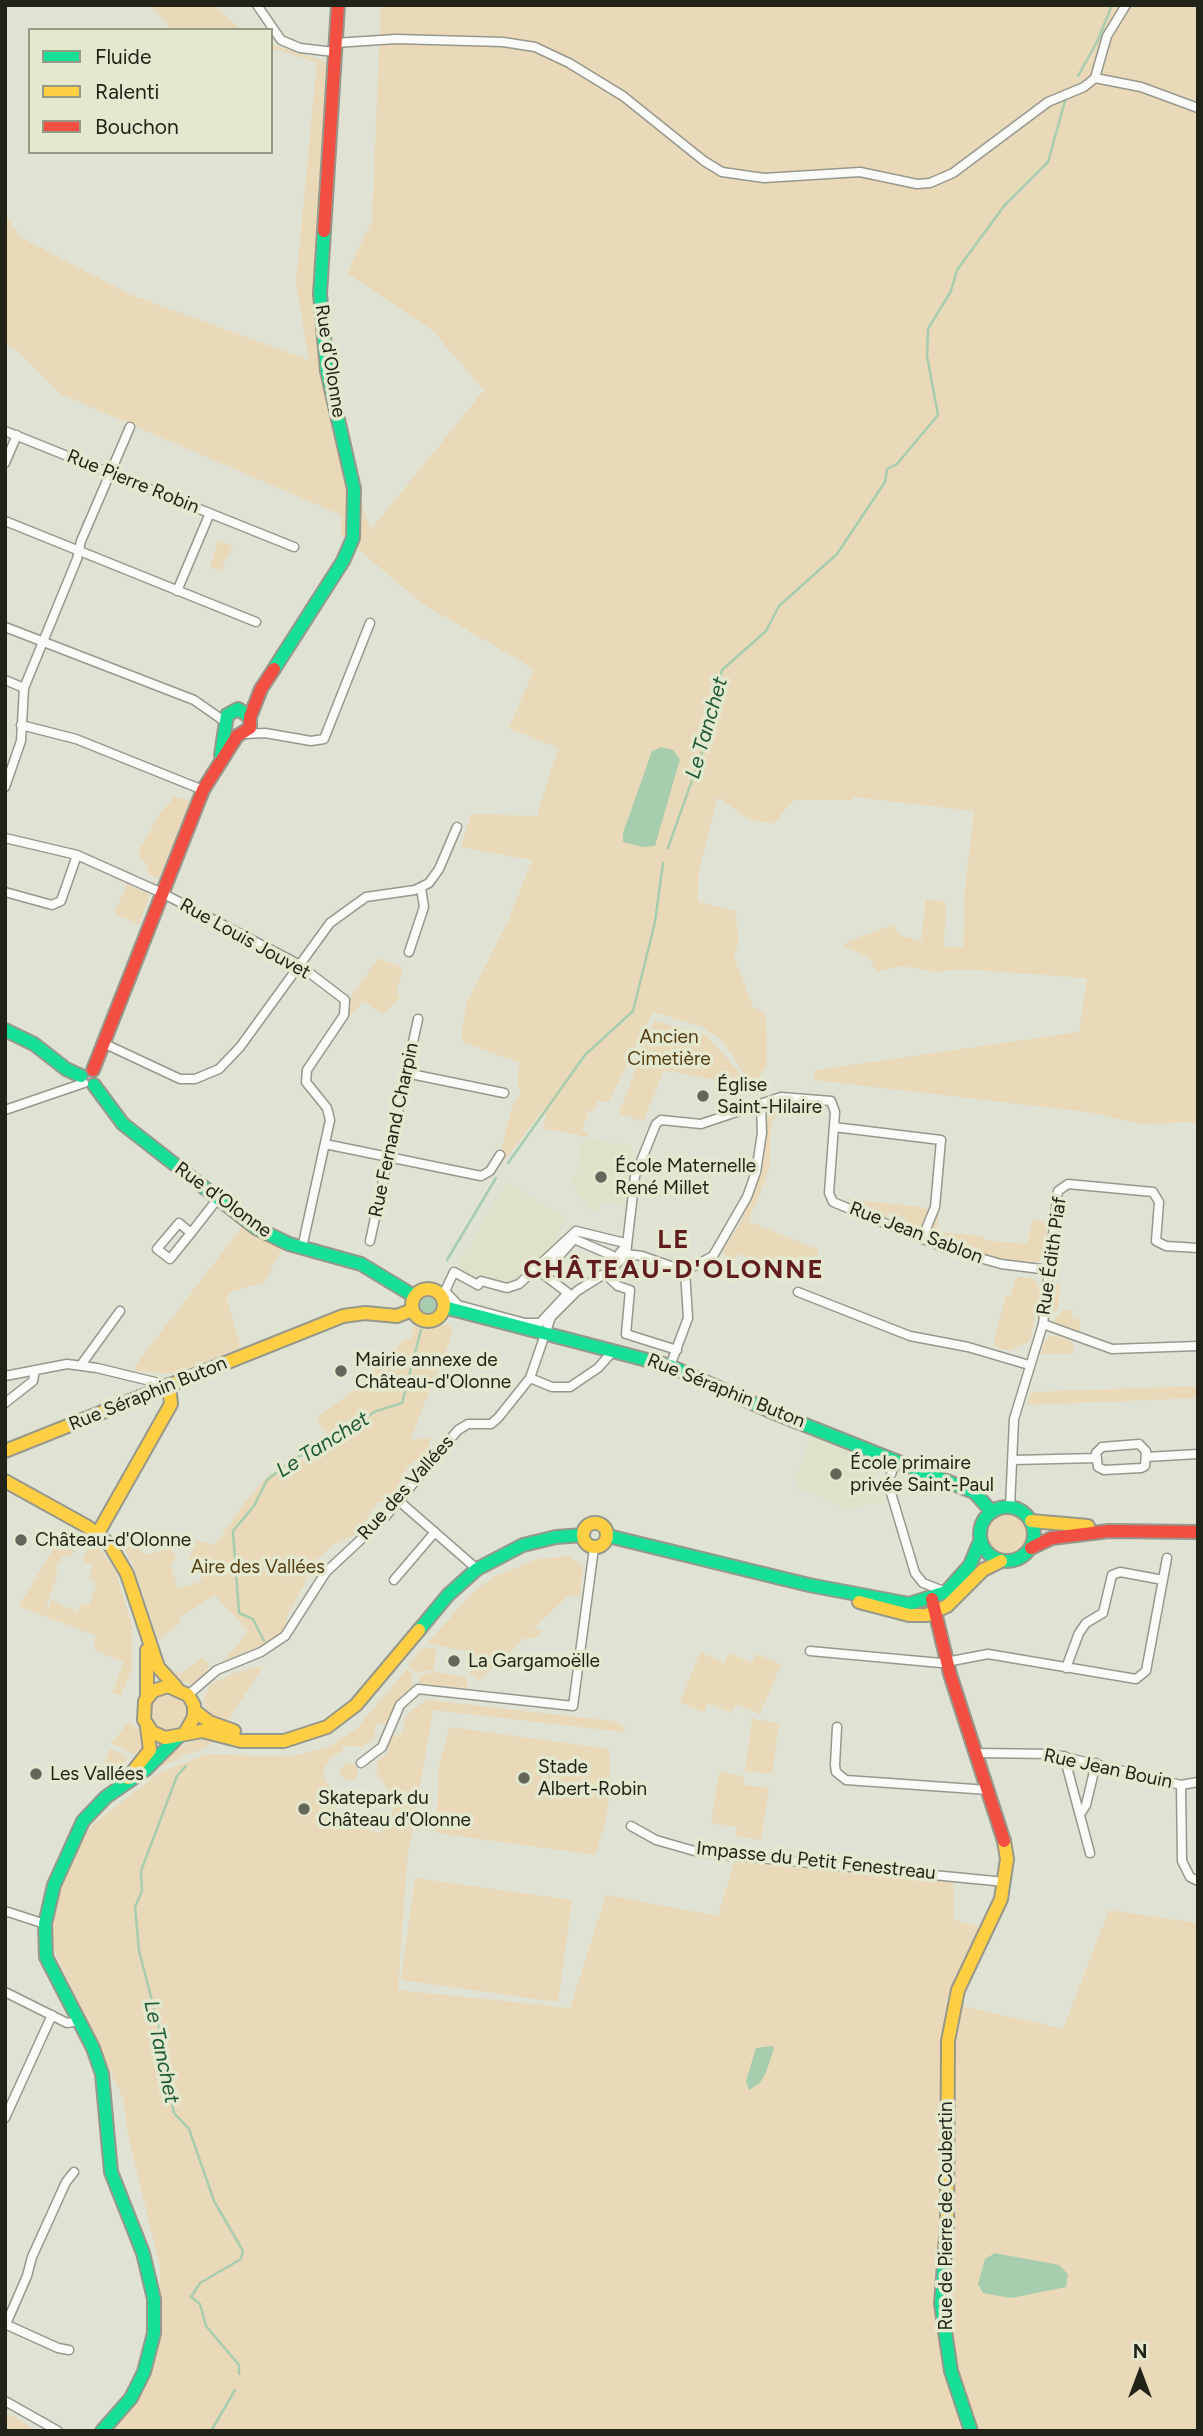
<!DOCTYPE html>
<meta charset="utf-8">
<style>
body{margin:0}
#map{position:relative;width:1203px;height:2436px;overflow:hidden;background:#e0e2d4;font-family:Figtree,sans-serif}
canvas{display:block}
.frame{position:absolute;inset:0;border:7px solid #212319;pointer-events:none}
.legend{position:absolute;left:28px;top:28px;width:245px;height:126px;box-sizing:border-box;background:#e4e8ce;border:2px solid #969986;margin:0;padding:9px 12px;list-style:none;font-size:21px;color:#212319}
.legend li{display:flex;align-items:center;gap:14px;height:35px}
.legend b{width:35px;border:2px solid #969986}
.north{position:absolute;left:1105px;top:2338px;width:70px;height:70px;-webkit-text-stroke:5px #e4e8ce;paint-order:stroke;rotate:0deg;font-size:19px;font-weight:700;line-height:28px;text-align:center;color:#212319}
.north::after{content:'';display:block;margin:auto;width:24px;height:32px;background:#212319;clip-path:polygon(50% 0,100% 100%,50% 72%,0 100%)}
</style>
<div id="map">
<canvas width="1203" height="2436"></canvas>
<div class="frame"></div>
<ul class="legend">
<li><b style="height:9px;background:#16e098"></b>Fluide</li>
<li><b style="height:9px;background:#ffcf43"></b>Ralenti</li>
<li><b style="height:9px;background:#f24e42"></b>Bouchon</li>
</ul>
<div class="north">N</div>
</div>
<script>
const context = document.querySelector('canvas').getContext('2d');
context.lineJoin = 'round';
function paint(path, color) { context.fillStyle = color; context.fill(path, 'evenodd'); }
const toPath = rows => new Path2D(rows.map(r => 'M' + r).join(''));
function trace(path, color, width, dash) { context.strokeStyle = color; context.lineWidth = width; context.lineCap = dash ? 'butt' : 'round'; context.setLineDash(dash || []); context.stroke(path); }
function write(font, color, halo, rows, align = 'center') {
  context.font = font + ' Figtree,sans-serif'; context.lineWidth = 7; context.setLineDash([]); context.textBaseline = 'middle'; context.strokeStyle = halo; context.fillStyle = color; for (const [text, x, y, turn = 0] of rows) {
    context.save(); context.translate(x, y); context.rotate((+turn || 0) * Math.PI / 180); context.textAlign = isNaN(turn) ? turn : align; if (halo) context.strokeText(text, 0, 0); context.fillText(text, 0, 0); context.restore();
  }
}
paint(toPath([
 [581,1139,633,1145,625,1204,603,1201,598,1211,593,1211,576,1192,571,1179,577,1175],
 [506,1183,567,1218,557,1237,561,1240,521,1277,501,1284,482,1276,477,1285,454,1272],
 [812,1436,867,1457,873,1466,885,1503,864,1504,858,1508,846,1510,797,1487,800,1479,795,1477]
]), '#dee2c9');
paint(toPath([
 [150,5,213,5,242,30,173,30],
 [381,5,1198,5,1198,1122,1141,1124,1088,1112,814,1080,816,1070,1079,1032,1087,978,962,969,937,972,901,966,876,972,870,958,841,945,893,924,899,935,921,941,926,899,946,902,944,947,963,947,965,888,974,811,854,797,851,800,794,800,773,824,748,819,718,797,699,869,698,902,735,911,739,941,734,957,753,1007,766,1014,767,1064,753,1088,723,1041,703,1027,653,1012,608,1103,598,1100,594,1111,589,1110,582,1131,590,1135,588,1137,542,1128,546,1120,544,1109,503,1162,501,1150,511,1110,520,1094,517,1080,520,1063,461,1041,466,1004,508,921,532,860,461,847,471,814,537,816,558,748,509,728,534,669,423,604,341,535,341,515,61,394,17,350,5,345,5,214,20,237,129,294,309,360,296,282,317,62,271,48,271,44,338,66,321,359,370,531,484,390,432,330,347,273,372,221],
 [218,540,233,546,220,571,210,567],
 [174,797,190,800,159,879,149,874,145,861,139,859,139,851,158,816],
 [127,884,150,895,139,924,114,914],
 [378,958,403,968,396,992,400,998,384,1014,363,1001,349,1017,349,1000],
 [654,1021,706,1035,739,1072,736,1084,664,1070,643,1122,619,1113],
 [777,1102,826,1106,825,1110,783,1107,778,1110,771,1126,770,1163,766,1179,748,1221,819,1250,807,1279,740,1254,732,1260,722,1252,741,1222,760,1173,766,1110],
 [848,1199,922,1207,928,1209,921,1230,917,1232,904,1226,906,1219,889,1212,886,1218,859,1208],
 [939,1211,937,1232,984,1236,984,1240,1027,1244,1033,1220,1048,1223,1043,1257,1038,1262,1024,1263,1000,1259,930,1237,927,1233],
 [242,1227,282,1249,264,1282,231,1292,226,1297,241,1347,175,1374,137,1371,134,1367],
 [1017,1277,1034,1278,1041,1292,1029,1342,1009,1351,993,1346,1006,1296,1010,1296],
 [1051,1283,1060,1284,1058,1311,1049,1313],
 [1063,1310,1072,1310,1073,1319,1080,1319,1080,1334,1053,1321],
 [448,1324,453,1330,449,1342,410,1440,430,1438,429,1451,409,1465,391,1498,388,1495,383,1502,378,1501,357,1534,333,1545,318,1558,288,1615,282,1632,271,1641,224,1661,248,1631,215,1595,181,1616,179,1623,158,1640,133,1564,118,1539,120,1537,128,1540,135,1532,134,1539,144,1555,171,1549,176,1558,171,1566,178,1589,202,1581,195,1560,189,1560,197,1541,215,1545,247,1499,269,1475,324,1450,330,1439,316,1418,353,1391,364,1388,362,1382,404,1340,410,1340,415,1326,424,1329],
 [1056,1335,1072,1342,1074,1353,1041,1354,1043,1344,1049,1336],
 [1198,1386,1198,1398,1027,1405,1031,1392],
 '985 1535a22 22 0 1 1 44 0a22 22 0 1 1-44 0Z',
 [66,1527,80,1535,72,1557,64,1554,55,1570,58,1573,46,1606,50,1607,50,1599,77,1612,81,1604,89,1606,97,1583,89,1579,93,1565,82,1561,90,1542,104,1554,115,1570,132,1626,132,1668,121,1696,112,1693,124,1662,94,1650,96,1636,19,1606],
 [569,1556,583,1567,580,1596,569,1595,534,1628,542,1631,533,1639,525,1638,477,1682,477,1675,470,1674,474,1653,428,1643,472,1593,495,1576,538,1559],
 [423,1648,436,1648,434,1670,415,1672,408,1665],
 [700,1652,725,1663,729,1653,752,1663,756,1654,781,1664,760,1714,736,1704,731,1713,708,1703,704,1712,680,1702],
 [202,1657,210,1665,206,1672,192,1684,178,1682,164,1670,168,1667,180,1674],
 [263,1666,227,1722,207,1715,203,1700,210,1685,231,1674],
 [407,1669,413,1675,412,1688,400,1697,386,1724,376,1724,374,1738,363,1747,343,1746,343,1751,330,1758,323,1772,326,1782,337,1792,337,1796,355,1800,353,1807,336,1802,331,1818,379,1833,390,1823,393,1809,389,1791,375,1771,379,1768,376,1763,389,1751,388,1746,393,1736,402,1734,405,1719,413,1709,427,1700,613,1721,625,1728,623,1732,433,1710,407,1861,398,1990,570,2008,606,1895,718,1916,735,1859,953,1881,954,1920,979,1927,946,2002,1063,2029,1109,1910,1198,1923,1198,2431,92,2431,150,2376,160,2310,160,2266,127,2131,124,2101,55,1952,50,1933,54,1898,79,1841,96,1822,159,1773,207,1754,291,1757,330,1746,357,1728],
 [433,1672,467,1677,467,1688,418,1684,420,1675],
 '150 1713a19 19 0 1 1 38 0a19 19 0 1 1-38 0Z',
 [752,1719,779,1723,772,1774,745,1771],
 [128,1723,139,1729,143,1737,146,1744,140,1757,111,1743],
 [450,1727,609,1749,610,1792,606,1819,595,1855,436,1833,439,1764],
 [196,1740,213,1740,206,1748,187,1754,164,1766,161,1764,169,1752],
 [110,1749,125,1756,126,1761,103,1781,99,1778],
 '340 1772a9 9 0 1 1 18 0a9 9 0 1 1-18 0Z',
 [719,1772,744,1776,743,1785,769,1788,761,1840,736,1836,737,1827,711,1823],
 [415,1878,572,1900,558,2002,401,1980],
 [5,2411,5,2412,37,2431,5,2431]
]), '#ead9b8');
paint(toPath([
 [661,747,673,750,680,759,655,846,642,847,623,842,623,833,652,751],
 '420 1305a8 8 0 1 1 16 0a8 8 0 1 1-16 0Z',
 [772,2046,774,2048,767,2070,760,2083,749,2090,746,2081,756,2048],
 [995,2253,1059,2265,1068,2274,1066,2287,1011,2298,983,2293,978,2284,985,2259]
]), '#a6ceae');
trace(toPath([
 [1078,76,1097,42,1112,5],
 [668,848,707,738,722,670,766,631,779,606,837,554,885,482,887,469,897,464,938,415,927,356,928,329,951,291,957,270,1004,206,1048,162,1065,101],
 [508,1163,585,1055,633,1011,655,922,663,863],
 [447,1260,496,1178],
 [264,1641,253,1619,239,1613,233,1531,254,1506,267,1480,295,1458,325,1445,376,1411,402,1403,421,1330],
 [186,1766,177,1776,141,1871,142,1891,135,1907,139,1951,159,2027,159,2047,174,2113,189,2129,214,2201,243,2251,241,2259,200,2283,191,2297,200,2304,206,2326,239,2365,239,2374],
 [211,2431,235,2390]
]), '#a6ceae', 2.5);
const street = toPath([
 [257,5,281,40,300,48,334,52],
 [335,43,396,39,503,42,535,47,569,63,623,96,704,161,722,172,764,178,860,172,917,184,930,183,953,173,1048,102,1084,87,1095,78,1107,36,1126,5],
 [1095,78,1141,87,1198,108],
 [5,431,294,547],
 [5,463,17,435],
 [5,521,256,622],
 [177,591,210,513],
 [5,627,194,700,224,721],
 [5,680,24,688],
 [21,725,76,739,203,790],
 [245,734,265,733,311,741,324,739,370,623],
 [5,787,21,741,24,688,77,559,81,541,130,427],
 [5,838,77,855,162,893,298,964,345,1000,344,1015,307,1070,306,1082,327,1108,330,1120,302,1248],
 [5,892,52,905,61,901,77,855],
 [409,952,424,907,421,888],
 [103,1043,180,1079,195,1079,219,1069,240,1047,330,923,366,897,415,890,429,883,439,869,457,827],
 [406,1073,504,1093],
 [5,1110,84,1083],
 [834,1127,941,1140,935,1207,922,1239],
 [325,1144,481,1176,490,1171,500,1155],
 [576,1231,625,1243,624,1248,612,1263,609,1261,611,1255,574,1239,543,1274,568,1293,540,1323,525,1323,458,1305,445,1291,454,1272,478,1285,481,1281,507,1288,519,1284,576,1231],
 [191,1233,179,1223,157,1249,170,1259,191,1233,212,1206,218,1199],
 [370,1241,418,1019],
 [626,1254,642,1256,685,1271,713,1256,747,1197,756,1172,762,1133,761,1106],
 [605,1274,618,1286,630,1290,626,1334,677,1350],
 [798,1292,910,1336,968,1347,1029,1365],
 [1043,1324,1112,1349,1198,1346],
 [81,1365,120,1311],
 [670,1366,688,1318,685,1271],
 [5,1376,67,1364,97,1368,167,1385],
 [530,1378,552,1387,570,1387,598,1368,614,1350],
 [5,1403,33,1381,35,1370],
 [1139,1444,1146,1451,1145,1466,1141,1468,1104,1470,1098,1467,1096,1453,1102,1447,1139,1444],
 [1146,1457,1198,1454],
 [896,1460,888,1483,915,1573,923,1583,946,1592],
 [1013,1460,1097,1458],
 [399,1501,477,1569],
 [1010,1507,1014,1419,1043,1324,1058,1191,1068,1184,1153,1192,1159,1202,1156,1241,1166,1246,1198,1248],
 [394,1580,435,1532],
 [810,1651,941,1663,988,1654,1136,1679,1146,1671,1167,1558],
 [1066,1668,1079,1633,1086,1623,1103,1613,1112,1575,1120,1572,1163,1580],
 [188,1695,217,1670,261,1652,285,1636,326,1572,386,1516,458,1430,468,1424,491,1424,498,1418,530,1378,551,1317,577,1291,612,1269,626,1254,635,1176,656,1124,661,1120,701,1124,781,1097,831,1101,835,1112,829,1193,833,1202,945,1248,1001,1264,1049,1270],
 [837,1727,835,1765,836,1772,846,1780,988,1790],
 [976,1753,1052,1754,1181,1785,1198,1782],
 [1064,1756,1090,1853],
 [361,1763,382,1747,400,1705,418,1689,573,1706,594,1548],
 [1181,1785,1182,1861,1190,1877,1198,1881],
 [1081,1813,1086,1805,1096,1763],
 [631,1826,656,1840,698,1852,1005,1882],
 [5,1911,45,1924],
 [5,1992,67,2023,78,2021],
 [5,2118,52,2015],
 [5,2324,58,2348,69,2350],
 [6,2324,27,2276,32,2257,66,2182,74,2172],
 [5,2401,58,2431]
]);
const fast = toPath([
 [274,669,343,561,353,538,354,489,327,371,320,294,324,231],
 [221,755,227,715,238,709,250,717],
 [5,1030,34,1044,66,1069,81,1076],
 [94,1085,123,1124,256,1228,289,1244,361,1264,414,1296],
 [444,1307,670,1366,770,1411,974,1492,992,1512],
 '980 1534a27 27 0 1 1 54 0a27 27 0 1 1-54 0Z',
 [608,1536,809,1585,909,1604,946,1592,970,1565,980,1541],
 [419,1630,448,1595,477,1569,523,1545,556,1537,583,1535],
 [947,2225,941,2304,951,2371,971,2431],
 [102,2431,131,2398,144,2372,154,2333,154,2299,143,2253,111,2172,102,2074,93,2048,46,1957,45,1924,54,1885,83,1821,106,1797,145,1770,179,1736]
]);
const slow = toPath([
 '412 1305a16 16 0 1 1 32 0a16 16 0 1 1-32 0Z',
 [5,1451,343,1316,365,1313,397,1316,412,1310],
 [5,1481,88,1527,110,1545,127,1574,158,1667,176,1687],
 [1031,1521,1088,1526],
 '583 1535a12 12 0 1 1 24 0a12 12 0 1 1-24 0Z',
 [98,1533,171,1404,169,1385],
 [859,1602,909,1615,927,1615,947,1606,983,1570,1001,1561],
 [147,1650,147,1696],
 [195,1711,209,1722,234,1731],
 [185,1733,194,1717,194,1705,188,1695,168,1686,153,1691,145,1701,144,1720,152,1732,165,1738,202,1731,241,1741,284,1741,327,1727,356,1705,419,1630],
 [128,1778,150,1750,147,1727],
 [947,2225,948,2041,958,1990,1001,1899,1007,1859,1004,1841]
]);
const jam = toPath([
 [324,231,338,5],
 [93,1070,203,790,237,736,250,728,250,717,261,689,274,669],
 [1031,1548,1052,1538,1109,1531,1198,1532],
 [932,1599,950,1674,1004,1841]
]);
trace(street, '#96988c', 11);
trace(fast, '#96988c', 16);
trace(slow, '#96988c', 16);
trace(jam, '#96988c', 16);
trace(street, '#fafbf9', 8);
trace(fast, '#16e098', 12);
trace(slow, '#ffcf43', 12);
trace(jam, '#f24e42', 12);
for (const [x, y, r, color] of [
 [703,1096,7,"#64665a"],
 [601,1177,7,"#64665a"],
 [341,1371,7,"#64665a"],
 [836,1474,7,"#64665a"],
 [21,1540,7,"#64665a"],
 [454,1661,7,"#64665a"],
 [36,1774,7,"#64665a"],
 [524,1778,7,"#64665a"],
 [304,1809,7,"#64665a"]
]) { const dot = new Path2D(); dot.arc(x, y, r, 0, 2 * Math.PI); context.fillStyle = color; context.fill(dot); trace(dot, '#e4e8ce', 2.5); }
write('19px', '#212319', '#e4e8ce', [
 ["Rue d'Olonne",330,361,81],
 ["Rue Pierre Robin",133,482,22],
 ["Rue Louis Jouvet",245,939,29],
 ["Rue Fernand Charpin",394,1130,-78],
 ["Rue d'Olonne",223,1200,36],
 ["Rue Jean Sablon",916,1233,21],
 ["Rue Édith Piaf",1052,1256,-82],
 ["Rue Séraphin Buton",726,1391,22],
 ["Rue Séraphin Buton",148,1394,-22],
 ["Rue des Vallées",406,1488,-48],
 ["Rue Jean Bouin",1108,1769,12],
 ["Impasse du Petit Fenestreau",816,1861,6],
 ["Rue de Pierre de Coubertin",946,2216,-90]
]);
write('19px', '#553d12', '#e4e8ce', [
 ["Ancien",669,1037],
 ["Cimetière",669,1059],
 ["Aire des Vallées",258,1567]
]);
write('19px', '#212319', '#e4e8ce', [
 ["Église",717,1085],
 ["Saint-Hilaire",717,1107],
 ["École Maternelle",615,1166],
 ["René Millet",615,1188],
 ["Mairie annexe de",355,1360],
 ["Château-d'Olonne",355,1382],
 ["École primaire",850,1463],
 ["privée Saint-Paul",850,1485],
 ["Château-d'Olonne",35,1540],
 ["La Gargamoëlle",468,1661],
 ["Stade",538,1767],
 ["Albert-Robin",538,1789],
 ["Les Vallées",50,1774],
 ["Skatepark du",318,1798],
 ["Château d'Olonne",318,1820]
], 'left');
write('italic 21px', '#1d5b35', '#e4e8ce', [
 ["Le Tanchet",707,728,-74],
 ["Le Tanchet",323,1445,-32],
 ["Le Tanchet",161,2052,78]
]);
context.letterSpacing = '2px';
write('bold 26px', '#611c20', '#e4e8ce', [
 ["LE",674,1240],
 ["CHÂTEAU-D'OLONNE",674,1270]
]);
context.letterSpacing = '0px';
</script>
